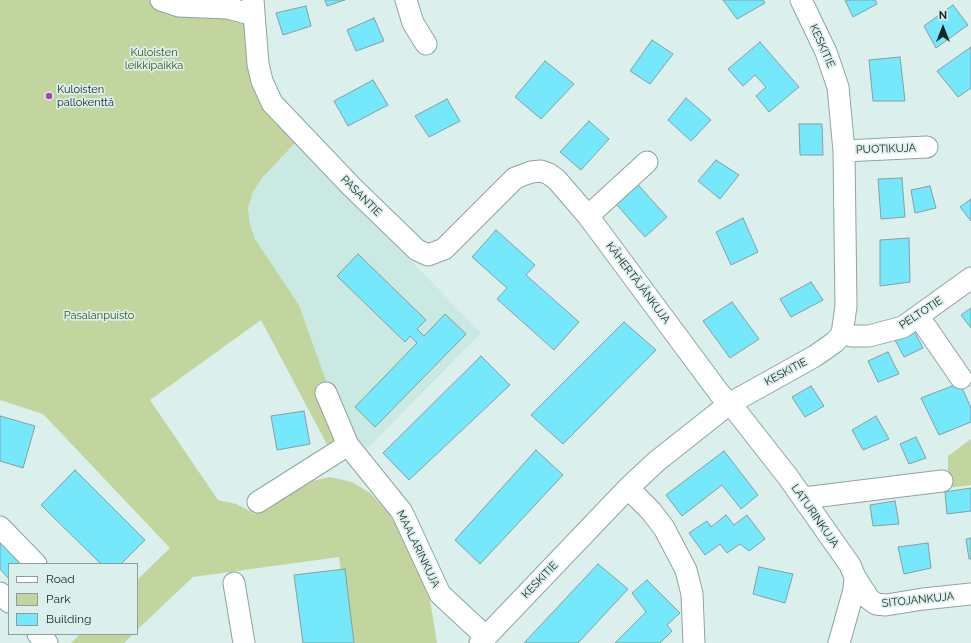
<!DOCTYPE html>
<meta charset="utf-8">
<style>
body{margin:0}
#map{position:relative;width:971px;height:643px;overflow:hidden;background:#dbf0ec;font-family:Raleway,sans-serif}
canvas{display:block}
.legend{position:absolute;left:8px;top:563px;width:130px;height:72px;box-sizing:border-box;background:#dbf0ec;border:1px solid #8f9e9c;margin:0;padding:5px 7px;list-style:none;font-size:12px;color:#1c2423}
.legend li{display:flex;align-items:center;gap:8px;height:20px}
.legend b{width:20px;border:1px solid #8f9e9c}
.north{position:absolute;left:923px;top:8px;width:40px;height:40px;-webkit-text-stroke:3px #dbf0ec;paint-order:stroke;rotate:0deg;font-size:11px;font-weight:700;line-height:16px;text-align:center;color:#1c2423}
.north::after{content:'';display:block;margin:auto;width:14px;height:18px;background:#1c2423;clip-path:polygon(50% 0,100% 100%,50% 72%,0 100%)}
</style>
<div id="map">
<canvas width="971" height="643"></canvas>
<ul class="legend">
<li><b style="height:5px;background:#fff"></b>Road</li>
<li><b style="height:11px;background:#c3d59e"></b>Park</li>
<li><b style="height:11px;background:#76e8fb"></b>Building</li>
</ul>
<div class="north">N</div>
</div>
<script>
const context = document.querySelector('canvas').getContext('2d');
context.lineJoin = 'round';
function paint(path, color) { context.fillStyle = color; context.fill(path, 'evenodd'); }
const toPath = rows => new Path2D(rows.map(r => 'M' + r).join(''));
function trace(path, color, width, dash) { context.strokeStyle = color; context.lineWidth = width; context.lineCap = dash ? 'butt' : 'round'; context.setLineDash(dash || []); context.stroke(path); }
function write(font, color, halo, rows, align = 'center') {
  context.font = font + ' Raleway,sans-serif'; context.lineWidth = 3.5; context.setLineDash([]); context.textBaseline = 'middle'; context.strokeStyle = halo; context.fillStyle = color; for (const [text, x, y, turn = 0] of rows) {
    context.save(); context.translate(x, y); context.rotate((+turn || 0) * Math.PI / 180); context.textAlign = isNaN(turn) ? turn : align; if (halo) context.strokeText(text, 0, 0); context.fillText(text, 0, 0); context.restore();
  }
}
paint(toPath([
 [296,142,481,333,365,451,334,403,299,305,255,239,250,224,248,208,253,192,262,178]
]), '#cae9e2');
paint(toPath([
 [0,0,248,0,261,99,273,120,296,142,262,178,253,192,248,208,250,224,255,239,299,305,334,403,357,440,331,452,261,320,150,400,218,500,236,504,255,514,307,482,330,477,352,482,370,493,388,512,407,542,428,588,437,643,351,643,339,557,193,577,137,630,137,580,170,548,43,414,0,400],
 [971,439,971,485,948,488,948,456],
 [80,634,133,634,124,643,71,643]
]), '#c3d59e');
const building = toPath([
 [325,0,345,0,327,6,325,0],
 [723,0,763,0,765,3,737,19,723,0],
 [845,0,875,0,877,4,853,17,845,0],
 [953,5,968,25,936,48,924,26,953,5],
 [306,6,311,26,283,35,276,13,306,6],
 [374,18,384,41,356,51,347,30,374,18],
 [652,40,673,54,650,84,630,71,652,40],
 [760,42,799,87,769,112,756,96,766,87,755,75,743,86,728,69,760,42],
 [971,47,971,88,958,97,937,71,971,47],
 [900,57,905,101,873,101,869,60,900,57],
 [545,61,574,84,541,119,515,97,545,61],
 [373,80,388,105,348,126,334,101,373,80],
 [686,98,711,120,691,141,668,120,686,98],
 [447,99,460,121,429,137,415,116,447,99],
 [589,121,609,139,581,170,560,152,589,121],
 [799,124,822,124,823,155,800,155,799,124],
 [716,160,739,175,720,199,698,181,716,160],
 [632,178,667,217,645,237,611,198,632,178],
 [902,178,905,217,881,219,878,179,902,178],
 [930,186,936,208,915,213,911,190,930,186],
 [971,199,971,221,960,207,971,199],
 [743,218,758,252,731,265,716,232,743,218],
 [496,230,535,265,526,275,579,322,554,350,497,299,507,288,472,257,496,230],
 [909,238,910,282,880,286,880,240,909,238],
 [358,254,426,320,417,329,424,336,445,314,466,334,375,427,355,407,417,343,410,336,405,342,337,276,358,254],
 [811,282,823,300,791,317,780,299,811,282],
 [732,302,759,339,730,358,703,321,732,302],
 [971,308,971,328,961,315,971,308],
 [624,322,656,350,563,444,531,415,624,322],
 [914,331,923,348,904,357,895,340,914,331],
 [888,352,899,374,878,382,868,361,888,352],
 [481,356,510,385,409,480,383,453,481,356],
 [960,383,971,408,971,422,939,435,921,398,960,383],
 [811,386,824,406,805,417,792,397,811,386],
 [304,411,310,444,277,450,271,416,304,411],
 [0,416,35,426,23,468,0,461,0,416],
 [876,416,889,439,863,450,852,430,876,416],
 [916,437,926,458,909,464,900,444,916,437],
 [536,450,563,475,480,564,455,540,536,450],
 [724,451,758,495,741,509,722,485,682,516,666,495,724,451],
 [75,470,145,540,121,564,101,564,41,505,75,470],
 [971,488,971,511,947,514,945,492,971,488],
 [895,501,899,524,873,526,870,505,895,501],
 [726,515,734,525,747,515,765,539,749,551,740,544,727,553,720,544,705,555,689,533,707,521,711,527,726,515],
 [0,536,28,564,9,564,9,579,0,569,0,536],
 [971,538,971,559,969,559,966,539,971,538],
 [928,543,931,568,904,574,898,547,928,543],
 [598,564,628,589,578,643,524,643,598,564],
 [759,567,793,574,785,603,753,594,759,567],
 [345,569,354,643,303,643,294,575,345,569],
 [647,580,680,613,667,625,672,631,660,643,615,643,646,612,632,593,647,580]
]);
paint(building, '#76e8fb');
trace(building, '#899da1', 1);
const minor = toPath([
 [161,0,179,6,228,8,254,15],
 [253,0,258,64,262,81,272,103,352,187,417,250,428,255,444,249,515,178,531,172,541,171,549,174,557,180,588,216,720,394,737,412,788,477,850,565,855,577,854,590,839,643],
 [406,0,413,23,426,44],
 [844,151,927,147],
 [588,216,647,162],
 [919,317,961,378],
 [842,334,852,336,869,336,903,327,971,278],
 [326,393,348,445,402,512,440,594,485,636],
 [628,488,651,511,664,528,686,570,692,594,694,643],
 [804,498,942,481],
 [258,502,348,445],
 [0,527,36,564],
 [855,577,869,599,876,604,886,605,923,599,971,594],
 [234,583,244,643],
 [0,593,9,602],
 [38,634,47,643],
 [480,643,628,488,657,461,729,404,815,356,835,342,842,334,846,306,844,151,838,87,826,52,801,0]
]);
trace(minor, '#90a4a0', 23);
trace(minor, '#fff', 21);
for (const [x, y, r, color] of [
 [49,96,4,"#a744aa"]
]) { const dot = new Path2D(); dot.arc(x, y, r, 0, 2 * Math.PI); context.fillStyle = color; context.fill(dot); trace(dot, '#dbf0ec', 1.5); }
write('11px', '#1c2423', '#dbf0ec', [
 ["KESKITIE",822,46,66],
 ["PUOTIKUJA",886,149,-2],
 ["PASANTIE",361,196,45],
 ["KÄHERTÄJÄNKUJA",638,283,53],
 ["PELTOTIE",921,313,-33],
 ["KESKITIE",786,372,-28],
 ["LATURINKUJA",815,516,55],
 ["MAALARINKUJA",418,549,64],
 ["KESKITIE",540,580,-46],
 ["SITOJANKUJA",918,600,-6]
]);
write('11px', '#415018', '#dbf0ec', [
 ["Kuloisten",154,53],
 ["leikkipaikka",154,66],
 ["Pasalanpuisto",99,316]
]);
write('11px', '#1c2423', '#dbf0ec', [
 ["Kuloisten",57,90],
 ["pallokenttä",57,103]
], 'left');
</script>
